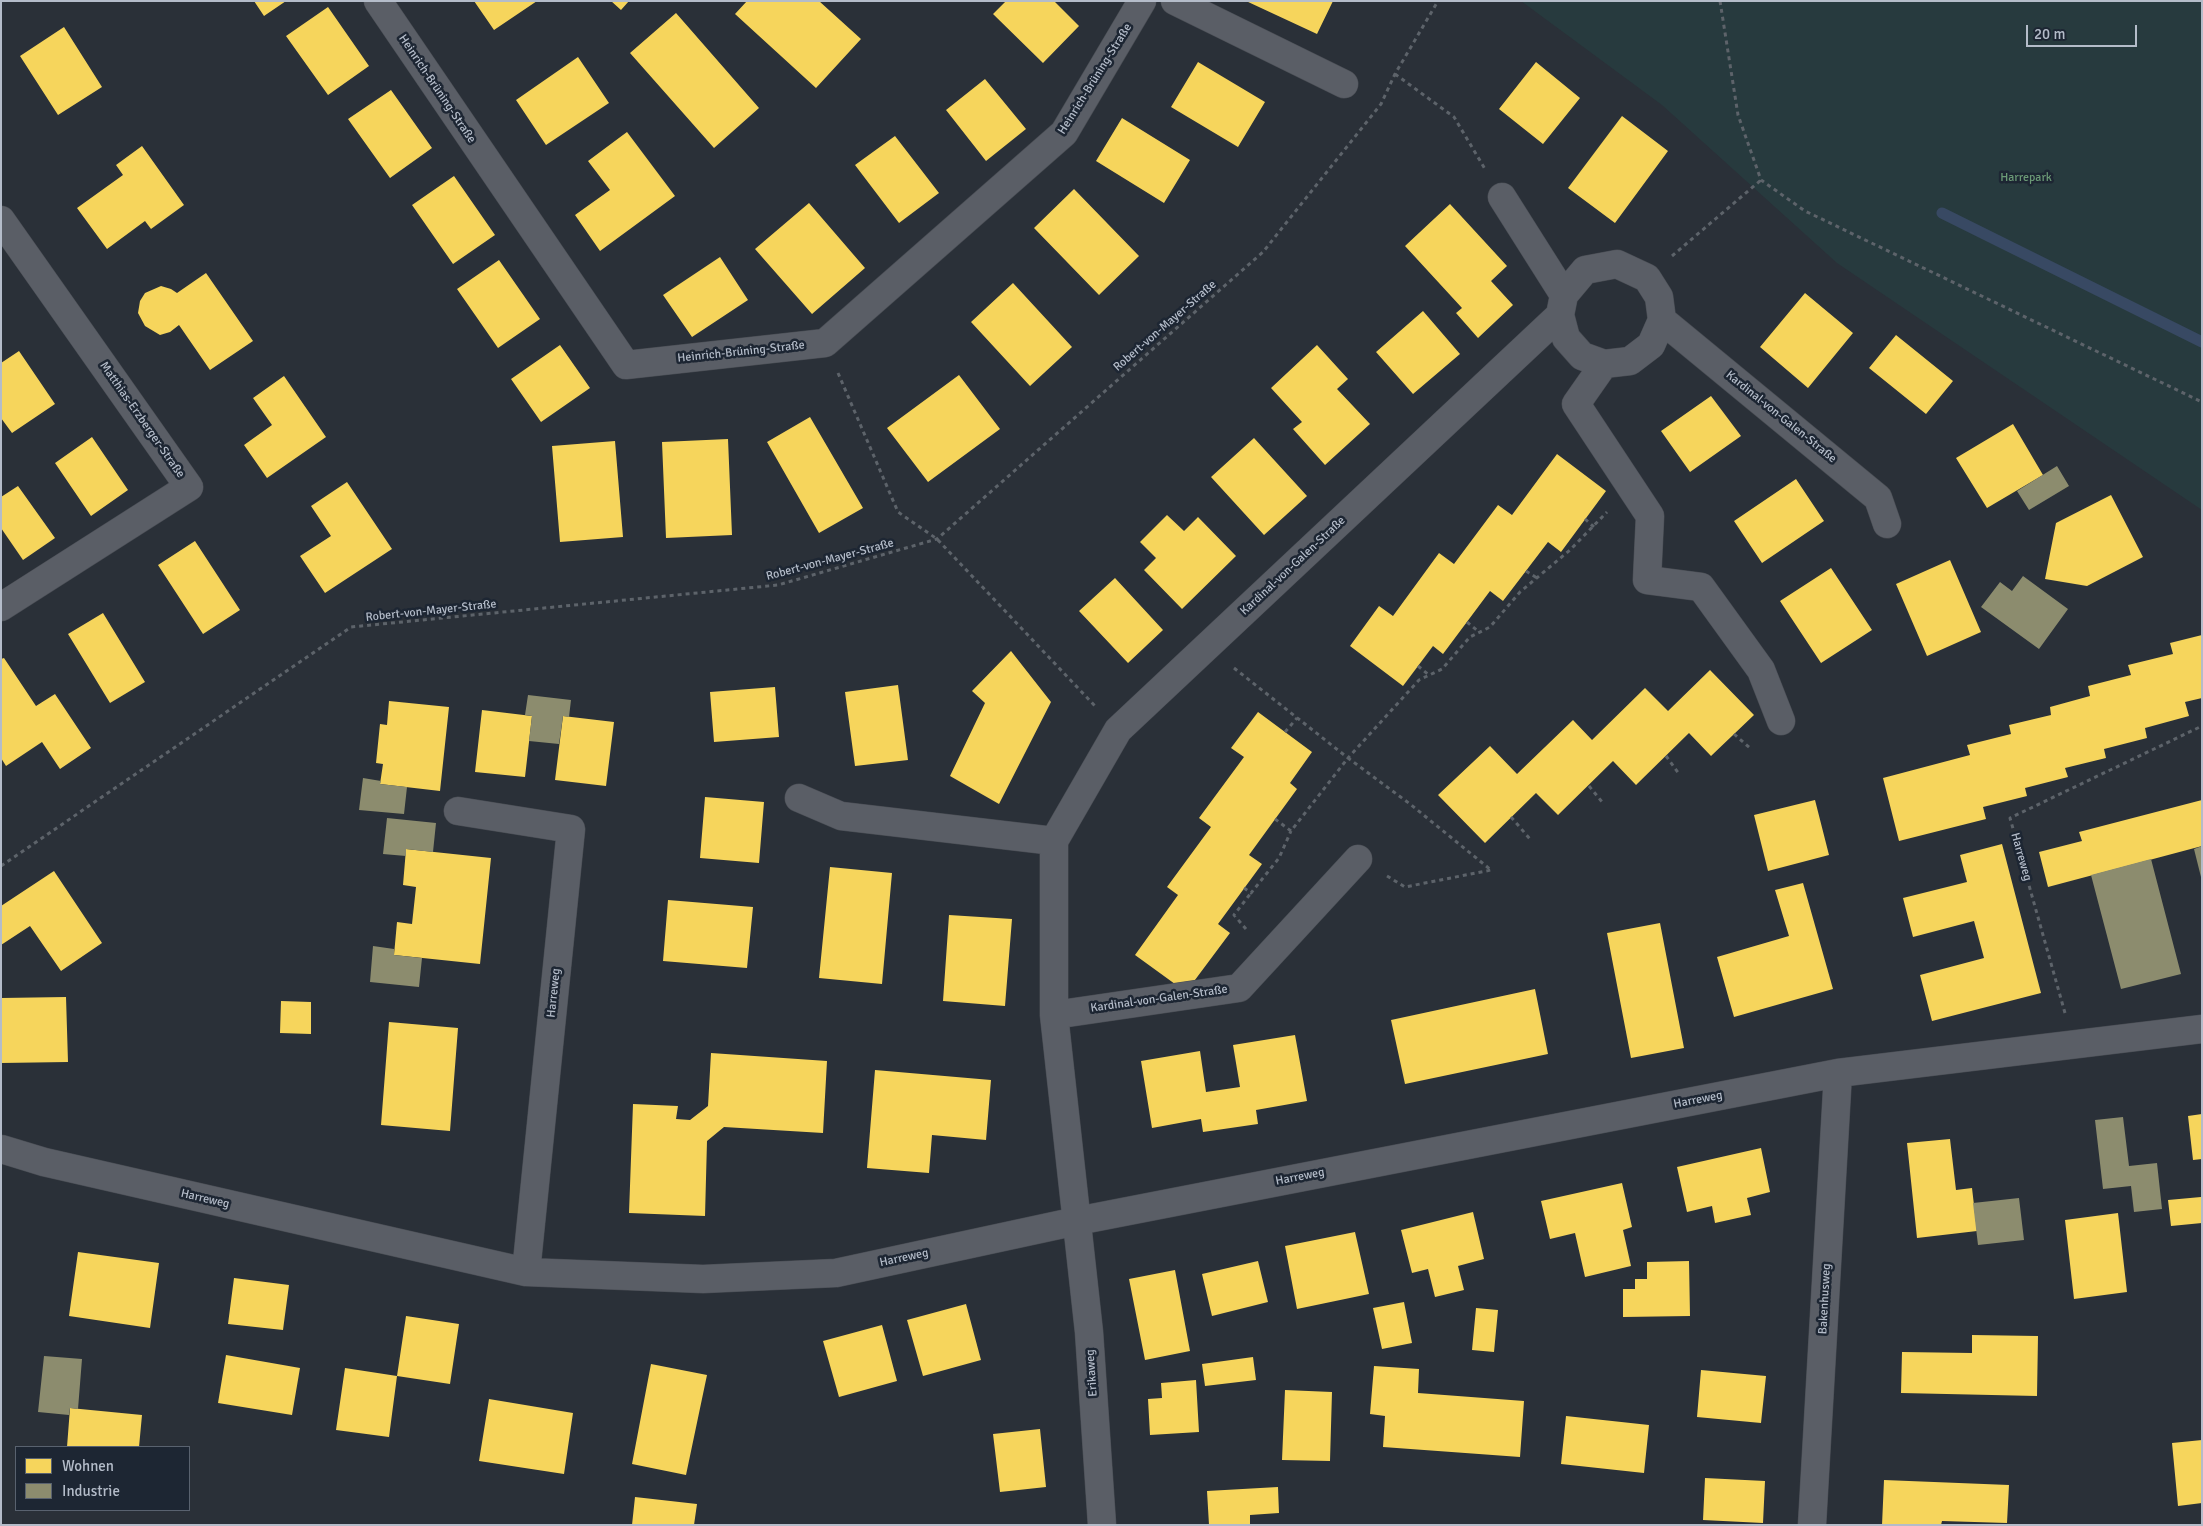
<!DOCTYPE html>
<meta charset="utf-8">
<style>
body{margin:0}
#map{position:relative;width:2203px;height:1526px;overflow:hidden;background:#2a3038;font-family:Signika,sans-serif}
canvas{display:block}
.frame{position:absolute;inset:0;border:2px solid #b4bcc9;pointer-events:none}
.legend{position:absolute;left:15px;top:1446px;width:175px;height:65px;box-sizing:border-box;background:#1d2633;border:1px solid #59626f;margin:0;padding:6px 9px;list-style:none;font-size:15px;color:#b4bcc9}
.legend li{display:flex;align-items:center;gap:10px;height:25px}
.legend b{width:25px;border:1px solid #59626f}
.scale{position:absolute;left:2026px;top:25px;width:111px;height:22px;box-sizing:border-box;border:2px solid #b4bcc9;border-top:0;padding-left:6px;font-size:15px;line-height:18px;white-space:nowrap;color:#b4bcc9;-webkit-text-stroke:4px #1d2633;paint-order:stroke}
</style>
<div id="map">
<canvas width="2203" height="1526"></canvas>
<div class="frame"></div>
<ul class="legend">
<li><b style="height:14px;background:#f6d55c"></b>Wohnen</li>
<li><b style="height:14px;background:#8c8c6e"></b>Industrie</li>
</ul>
<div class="scale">20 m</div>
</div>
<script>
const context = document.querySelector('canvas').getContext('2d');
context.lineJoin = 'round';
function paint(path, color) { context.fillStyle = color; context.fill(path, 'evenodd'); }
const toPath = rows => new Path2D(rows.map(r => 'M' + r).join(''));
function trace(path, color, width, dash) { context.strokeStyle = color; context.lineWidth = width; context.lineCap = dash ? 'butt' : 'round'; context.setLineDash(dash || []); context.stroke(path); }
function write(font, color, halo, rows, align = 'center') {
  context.font = font + ' Signika,sans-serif'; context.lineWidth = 5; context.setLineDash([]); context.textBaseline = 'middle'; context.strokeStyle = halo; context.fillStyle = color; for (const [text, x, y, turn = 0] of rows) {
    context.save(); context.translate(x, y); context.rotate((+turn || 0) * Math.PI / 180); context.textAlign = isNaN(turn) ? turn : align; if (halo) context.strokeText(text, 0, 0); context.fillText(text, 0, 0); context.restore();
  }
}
paint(toPath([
 [1521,1,2202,1,2202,510,1837,263,1662,105]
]), '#273a3e');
paint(toPath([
 [254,1,286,1,264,16],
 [474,1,537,1,494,30],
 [611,1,629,1,621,10],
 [747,1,819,1,861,39,816,88,735,14],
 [1006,1,1054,1,1079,26,1043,63,993,14],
 [1246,1,1333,1,1317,34],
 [328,7,369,66,328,95,286,36],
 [676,13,759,108,714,148,630,53],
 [64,27,102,87,58,115,20,56],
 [578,57,609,103,546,145,516,100],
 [1198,62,1265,102,1238,147,1171,107],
 [1536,62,1580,98,1543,144,1499,109],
 [985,79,1026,129,986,161,946,110],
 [391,90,432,148,390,178,348,119],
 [1622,116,1668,151,1615,223,1568,188],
 [1122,118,1190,160,1164,203,1096,161],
 [627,132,675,196,600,251,575,215,610,190,588,161],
 [895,136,939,193,899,223,855,165],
 [142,146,184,205,151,229,145,221,107,249,77,208,123,175,116,165],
 [454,176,495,235,453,264,412,205],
 [1074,189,1139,256,1099,295,1034,228],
 [809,203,865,268,812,314,755,249],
 [1450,204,1507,266,1491,281,1513,305,1478,338,1456,313,1462,308,1405,246],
 [720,257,748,300,692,337,663,295],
 [499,260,540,319,498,348,457,289],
 [206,273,253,341,210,370,179,325,170,332,160,335,145,326,138,313,140,301,145,293,161,286,171,289,177,293],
 [1013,283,1072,347,1030,386,971,322],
 [1805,293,1853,333,1808,388,1760,347],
 [1423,311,1460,354,1413,394,1376,352],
 [1896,335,1953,381,1926,414,1869,368],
 [560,345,590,388,541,422,511,379],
 [1317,345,1348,379,1337,389,1370,424,1325,465,1293,429,1302,422,1271,388],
 [19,351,55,404,12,433,1,418,1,363],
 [959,375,1000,429,928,482,887,428],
 [284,376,326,437,267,478,244,445,272,425,253,398],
 [1711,396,1741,436,1690,472,1661,431],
 [810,417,863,508,819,533,767,442],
 [2013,424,2043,475,1987,508,1956,458],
 [92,437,128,490,91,516,55,463],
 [1254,438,1307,496,1264,535,1211,477],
 [728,439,732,535,666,538,662,442],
 [615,441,623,537,560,542,552,446],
 [1557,454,1606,491,1561,552,1548,542,1503,601,1490,591,1443,654,1433,646,1403,686,1350,646,1379,606,1393,616,1439,553,1454,564,1498,505,1512,515],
 [1796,479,1824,521,1762,563,1734,521],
 [347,482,392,549,325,593,300,556,331,536,311,506],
 [18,486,55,538,23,560,1,528,1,497],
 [2111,495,2143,557,2087,586,2045,579,2056,523],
 [1167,515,1184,531,1198,517,1236,556,1182,609,1144,570,1156,558,1140,542],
 [195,541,240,610,203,634,158,565],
 [1950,560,1981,632,1927,656,1896,584],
 [1831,568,1872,630,1821,663,1780,601],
 [1115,578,1163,630,1128,663,1079,611],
 [103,613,145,682,110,703,68,634],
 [2202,635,2202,698,2185,702,2189,716,2145,728,2147,738,2104,749,2106,758,2065,768,2068,777,2025,788,2027,796,1983,807,1986,819,1899,841,1883,778,1970,755,1967,745,2011,734,2009,725,2051,715,2050,707,2090,696,2088,686,2131,675,2128,665,2173,654,2170,643],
 [1011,651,1051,702,999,804,950,776,985,703,972,691],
 [4,658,36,706,55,694,91,748,60,769,42,742,6,766,1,758,1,659],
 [1710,670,1754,715,1711,756,1689,733,1636,785,1613,761,1558,815,1536,793,1485,843,1438,795,1490,746,1517,774,1573,720,1592,740,1645,688,1668,711],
 [898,685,908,760,855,766,845,692],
 [775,687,779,737,714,742,710,692],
 [389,701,449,707,440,791,380,784,383,764,376,763,380,724,387,725],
 [482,710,532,716,525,777,475,772],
 [1258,712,1312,752,1290,783,1297,789,1249,855,1262,864,1218,924,1230,933,1186,992,1135,955,1178,895,1167,887,1211,827,1199,818,1244,757,1231,748],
 [563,716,614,722,606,786,555,780],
 [705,797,764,802,759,863,700,858],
 [1815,800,1829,855,1768,871,1754,815],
 [2202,800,2202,846,2048,887,2039,852,2082,841,2079,832],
 [2002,844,2041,993,1932,1021,1920,975,1984,958,1974,921,1913,937,1903,898,1967,882,1960,855],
 [406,849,491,858,480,964,394,955,397,922,412,924,416,887,403,885],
 [830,867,892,873,882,984,819,978],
 [54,871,102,943,61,971,30,926,1,945,1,906],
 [1803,883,1833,989,1734,1017,1717,957,1789,936,1775,890],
 [668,900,753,907,747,968,663,961],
 [949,915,1012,919,1005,1006,943,1001],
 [1660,923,1684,1048,1631,1058,1607,933],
 [1535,989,1548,1054,1405,1084,1391,1020],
 [66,997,68,1062,1,1063,1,998],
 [281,1001,311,1002,311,1034,280,1033],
 [389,1022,458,1028,450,1131,381,1125],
 [1295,1035,1307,1101,1256,1110,1258,1124,1203,1132,1201,1119,1152,1128,1141,1061,1200,1051,1206,1092,1240,1087,1233,1045],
 [711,1053,827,1061,823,1133,724,1127,707,1141,705,1216,629,1213,633,1104,678,1106,676,1119,690,1120,708,1106],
 [875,1070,991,1080,986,1140,932,1135,929,1173,867,1168],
 [2202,1114,2202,1159,2193,1160,2188,1116],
 [1950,1139,1956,1190,1972,1188,1977,1231,1917,1238,1907,1143],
 [1761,1148,1770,1192,1747,1198,1751,1215,1715,1223,1712,1206,1687,1212,1677,1167],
 [1622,1183,1632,1227,1623,1230,1631,1266,1585,1277,1575,1233,1550,1239,1541,1201],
 [2201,1197,2202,1223,2171,1226,2168,1200],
 [1473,1212,1484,1259,1458,1266,1464,1290,1435,1297,1428,1269,1412,1273,1401,1230],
 [2118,1213,2127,1292,2074,1299,2065,1220],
 [1355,1232,1369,1294,1297,1309,1285,1246],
 [78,1252,159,1263,150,1328,69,1316],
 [1258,1261,1268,1302,1212,1316,1202,1274],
 [1689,1261,1690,1316,1623,1317,1623,1289,1635,1289,1635,1279,1647,1279,1647,1262],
 [1175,1270,1190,1351,1145,1360,1129,1279],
 [234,1278,289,1285,283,1330,228,1324],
 [1404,1302,1412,1343,1382,1349,1373,1308],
 [966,1304,981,1360,923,1376,907,1320],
 [1476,1308,1498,1310,1494,1352,1472,1350],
 [406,1316,459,1324,450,1384,397,1376],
 [882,1325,897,1381,839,1397,823,1341],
 [1972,1335,2038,1336,2037,1396,1901,1393,1902,1352,1972,1353],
 [226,1355,300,1368,292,1415,218,1403],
 [1253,1357,1256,1380,1205,1386,1202,1364],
 [651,1364,707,1375,686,1475,632,1464],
 [1374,1366,1419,1369,1418,1393,1524,1401,1520,1457,1383,1447,1385,1416,1370,1414],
 [345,1368,397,1376,389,1437,336,1430],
 [1701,1370,1766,1376,1761,1423,1697,1417],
 [1196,1380,1199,1432,1150,1435,1148,1399,1162,1398,1161,1383],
 [1285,1390,1332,1392,1330,1461,1282,1460],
 [489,1399,573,1413,564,1474,479,1461],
 [70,1408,142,1415,139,1447,67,1447],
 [1566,1416,1649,1425,1644,1473,1561,1464],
 [1040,1429,1046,1487,1000,1492,993,1434],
 [2202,1440,2202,1503,2178,1506,2172,1443],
 [1705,1478,1765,1481,1763,1523,1703,1520],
 [1884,1480,2009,1485,2007,1523,1942,1521,1941,1525,1882,1525],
 [1278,1487,1279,1513,1250,1515,1250,1525,1209,1525,1207,1491],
 [635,1497,697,1504,694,1525,632,1525]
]), '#f6d55c');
paint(toPath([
 [2057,466,2069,486,2029,510,2017,491],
 [2023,576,2068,609,2039,649,1981,607,2000,582,2012,591],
 [528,695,571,700,569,717,563,716,559,744,529,741,532,716,525,715],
 [363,778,381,781,380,784,407,787,404,814,359,810],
 [387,818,436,823,433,852,406,849,406,856,383,854],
 [2202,846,2202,877,2201,877,2194,849],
 [2151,859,2181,974,2121,989,2091,875],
 [373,946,394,949,394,955,422,958,419,987,370,982],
 [2123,1117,2129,1166,2157,1163,2162,1209,2134,1212,2131,1186,2103,1189,2095,1120],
 [2019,1198,2024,1240,1978,1245,1973,1203],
 [44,1356,82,1359,78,1409,70,1408,69,1415,38,1412]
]), '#8c8c6e');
trace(toPath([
 [1942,213,2202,342]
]), '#384963', 11);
const minor = toPath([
 [378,1,626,365,825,343,1064,133,1142,1],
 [1175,1,1344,84],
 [1502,197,1564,295],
 [1,220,189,487,1,607],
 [1662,320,1651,345,1630,361,1604,364,1582,356,1566,338,1560,315,1564,295,1585,270,1617,264,1647,278,1659,297,1662,320,1878,498,1887,524],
 [1604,364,1576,404,1650,516,1647,580,1701,587,1761,670,1781,721],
 [799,798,841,816,1054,841],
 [458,811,571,829,526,1272],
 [1054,1015,1239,988,1358,859],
 [1,1149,44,1162,526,1272,703,1279,836,1273,1077,1221,1838,1073,2202,1029],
 [1102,1525,1089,1332,1054,1015,1054,841,1118,730,1560,315],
 [1812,1525,1838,1073]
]);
trace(minor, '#484c53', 29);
trace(toPath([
 [1720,1,1738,115,1761,180,1805,211,2202,402],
 [1395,74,1454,117,1485,169],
 [1672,256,1761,180],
 [838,373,898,512,937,539,1095,706],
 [1585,519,1594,527],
 [1526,571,1537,578],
 [1467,622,1479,632],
 [1418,666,1429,675],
 [1234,668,1348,758,1419,680,1442,669,1470,637,1490,627,1520,592,1570,550,1607,512],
 [1285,732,1297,718],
 [1734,734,1751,749],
 [1666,756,1679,774],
 [1589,786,1603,803],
 [1511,817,1530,839],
 [1275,819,1291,831,1348,758,1410,804,1491,870],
 [1,866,351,627,778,585,937,539,1263,252,1381,104,1395,74,1438,1],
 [1387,876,1405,887,1491,870],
 [1244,888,1251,893,1279,858,1291,831],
 [1246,929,1234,915,1251,893],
 [2065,1013,2010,818,2202,726]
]), '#5d636a', 3, [4, 4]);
trace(minor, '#5a5e66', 28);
write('12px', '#b4bcc9', '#1d2633', [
 ["Heinrich-Brüning-Straße",1095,79,-58],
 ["Heinrich-Brüning-Straße",437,89,56],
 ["Robert-von-Mayer-Straße",1165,326,-41],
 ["Heinrich-Brüning-Straße",741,352,-6],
 ["Kardinal-von-Galen-Straße",1781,417,39],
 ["Matthias-Erzberger-Straße",142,420,55],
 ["Robert-von-Mayer-Straße",830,560,-15],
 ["Kardinal-von-Galen-Straße",1293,566,-43],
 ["Robert-von-Mayer-Straße",431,611,-6],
 ["Harreweg",2021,857,74],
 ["Harreweg",554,993,-84],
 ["Kardinal-von-Galen-Straße",1159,999,-8],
 ["Harreweg",1698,1100,-11],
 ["Harreweg",1300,1177,-11],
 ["Harreweg",205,1199,13],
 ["Harreweg",904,1258,-12],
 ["Bakenhusweg",1825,1299,-87],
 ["Erikaweg",1092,1373,-94]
]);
write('12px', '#6b9a76', '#1d2633', [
 ["Harrepark",2026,178]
]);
</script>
